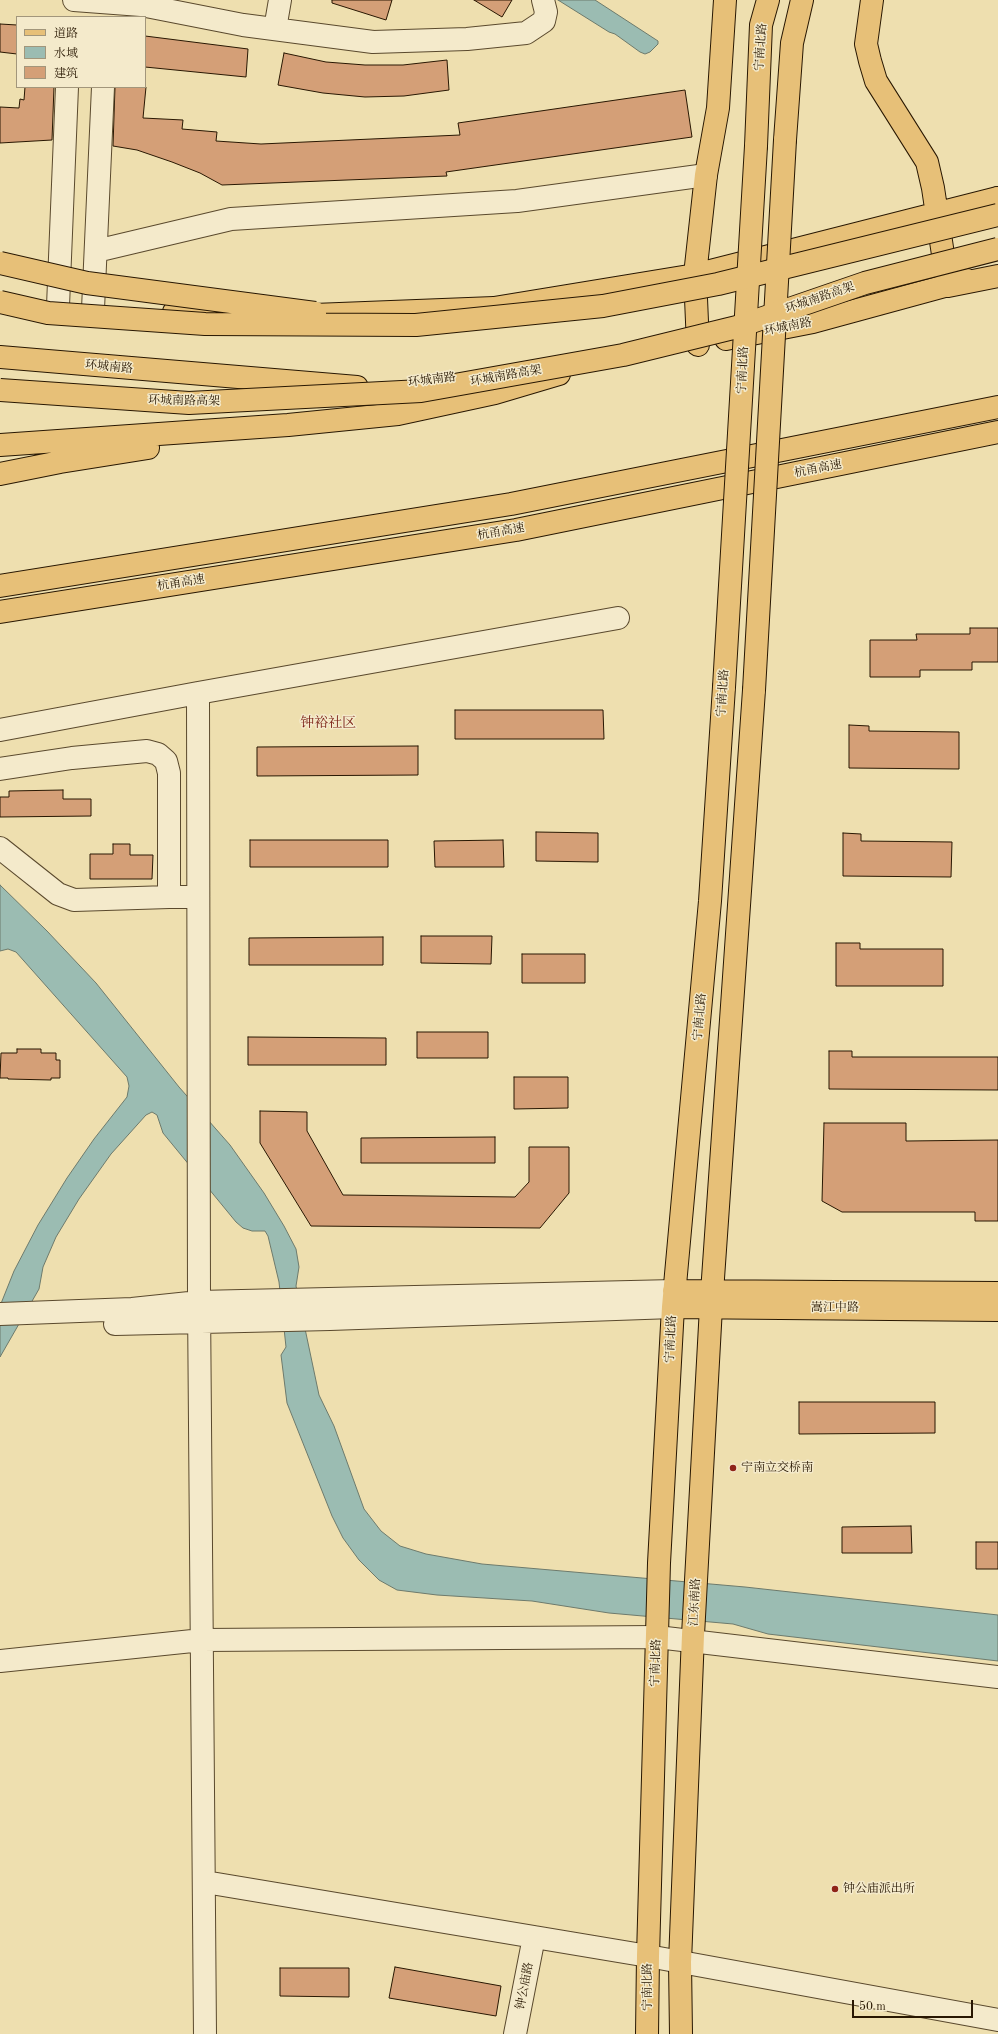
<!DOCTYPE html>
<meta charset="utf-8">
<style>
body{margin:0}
#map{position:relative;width:998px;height:2034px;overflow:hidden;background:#eedfaf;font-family:"Old Standard TT","Noto Serif SC",serif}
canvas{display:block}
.legend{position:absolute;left:16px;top:16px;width:130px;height:72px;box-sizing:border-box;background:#f4eacb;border:1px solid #a2967b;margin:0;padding:5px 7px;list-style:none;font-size:12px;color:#281702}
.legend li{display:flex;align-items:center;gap:8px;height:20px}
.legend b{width:20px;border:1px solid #a2967b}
.scale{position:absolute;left:852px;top:2000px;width:121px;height:18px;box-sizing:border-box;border:2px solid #281702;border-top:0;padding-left:5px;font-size:12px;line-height:14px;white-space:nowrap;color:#281702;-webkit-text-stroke:3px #f4eacb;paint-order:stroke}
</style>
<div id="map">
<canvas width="998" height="2034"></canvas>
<ul class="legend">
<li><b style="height:5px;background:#e7c078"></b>道路</li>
<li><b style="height:11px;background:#9bbcb2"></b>水域</li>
<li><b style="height:11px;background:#d49f77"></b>建筑</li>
</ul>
<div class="scale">50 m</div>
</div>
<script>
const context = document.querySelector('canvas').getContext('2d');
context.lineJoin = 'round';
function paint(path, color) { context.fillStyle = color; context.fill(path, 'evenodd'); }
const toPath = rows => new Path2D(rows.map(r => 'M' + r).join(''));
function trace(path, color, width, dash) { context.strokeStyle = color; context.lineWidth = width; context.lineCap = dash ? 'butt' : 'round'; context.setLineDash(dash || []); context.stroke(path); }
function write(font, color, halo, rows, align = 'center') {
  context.font = font + ' "Old Standard TT","Noto Serif SC",serif'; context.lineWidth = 3; context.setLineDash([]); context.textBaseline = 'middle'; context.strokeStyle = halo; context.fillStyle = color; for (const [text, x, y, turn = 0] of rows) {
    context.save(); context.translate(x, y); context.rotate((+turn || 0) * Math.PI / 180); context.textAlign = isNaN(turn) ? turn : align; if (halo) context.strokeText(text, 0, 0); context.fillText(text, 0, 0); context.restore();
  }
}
const water = toPath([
 [558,0,595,0,658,41,658,44,650,52,645,54,640,52,615,34,609,32,558,0],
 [0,885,47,931,96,983,179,1087,230,1145,264,1193,284,1226,296,1249,299,1267,296,1286,319,1395,334,1426,364,1509,381,1531,400,1546,426,1554,482,1564,745,1587,998,1615,998,1661,768,1634,733,1624,609,1613,532,1601,437,1595,397,1590,379,1580,359,1560,343,1538,332,1516,287,1403,281,1355,286,1347,279,1282,268,1236,265,1231,252,1231,243,1228,236,1222,163,1133,157,1115,152,1112,146,1115,111,1154,79,1199,56,1237,43,1267,39,1289,0,1357,0,1306,14,1271,38,1225,67,1178,94,1139,127,1097,129,1086,127,1077,16,952,8,949,0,951,0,885]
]);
paint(water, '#9bbcb2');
trace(water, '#6d7a6c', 1);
const building = toPath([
 [332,0,392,0,386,20,332,3,332,0],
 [474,0,512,0,502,17,474,0],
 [0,24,17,25,17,54,0,52,0,24],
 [145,36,248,49,246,77,145,67,145,36],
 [284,53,326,62,365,65,403,65,447,60,449,90,404,96,365,97,323,93,278,85,284,53],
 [25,87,54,87,52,140,0,143,0,107,19,108,20,99,24,100,25,87],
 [115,87,146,87,143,118,183,120,182,129,217,132,216,141,261,144,460,135,458,123,685,90,692,137,446,172,447,176,222,185,200,173,172,162,137,150,113,146,115,87],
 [970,628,998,628,998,662,972,662,972,670,920,670,920,677,870,677,870,640,917,640,916,634,970,634,970,628],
 [455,710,603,710,604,739,455,739,455,710],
 [849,725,869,726,869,731,959,732,959,769,849,768,849,725],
 [418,746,418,775,257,776,257,747,418,746],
 [63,790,63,799,91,799,91,816,0,817,0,797,9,797,9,791,63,790],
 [536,832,598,833,598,862,536,861,536,832],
 [843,833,861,834,861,841,952,842,951,877,843,876,843,833],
 [250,840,388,840,388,867,250,867,250,840],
 [503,840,504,867,435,867,434,841,503,840],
 [113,844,130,844,130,855,153,855,152,879,90,879,90,854,113,854,113,844],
 [421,936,492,936,491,964,421,963,421,936],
 [383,937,383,965,249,965,249,938,383,937],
 [836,943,860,943,860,949,943,949,943,986,836,986,836,943],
 [522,954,585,954,585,983,522,983,522,954],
 [417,1032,488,1032,488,1058,417,1058,417,1032],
 [248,1037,386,1038,386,1065,248,1065,248,1037],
 [17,1049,41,1049,41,1053,56,1053,56,1060,60,1060,60,1078,51,1078,51,1080,8,1079,8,1078,0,1078,1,1053,17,1053,17,1049],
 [829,1051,852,1051,852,1057,998,1057,998,1090,829,1089,829,1051],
 [514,1077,568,1077,568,1108,514,1109,514,1077],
 [260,1111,307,1112,307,1131,343,1195,515,1197,529,1182,529,1147,569,1147,569,1193,540,1228,311,1226,260,1143,260,1111],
 [824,1123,906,1123,906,1141,998,1140,998,1221,975,1221,975,1212,842,1212,822,1201,824,1123],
 [495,1137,495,1163,361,1163,361,1138,495,1137],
 [799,1402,935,1402,935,1433,799,1434,799,1402],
 [911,1526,912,1553,842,1553,842,1527,911,1526],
 [976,1542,998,1542,998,1569,976,1569,976,1542],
 [395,1967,501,1986,496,2016,389,1998,395,1967],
 [280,1968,349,1968,349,1997,280,1996,280,1968]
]);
paint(building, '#d49f77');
trace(building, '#281702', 1);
const minor = toPath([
 [74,0,141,5,243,25,373,42,467,39,526,33,544,21,546,12,543,0],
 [275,29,280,0],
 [96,251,231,219,517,201,706,175],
 [58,306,67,87],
 [93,309,103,87],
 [0,730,198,693],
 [0,769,72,758,147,751,158,754,166,761,169,773,169,897,198,897],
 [0,848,58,894,74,900,169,897],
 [0,1314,132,1309,199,1302,674,1291],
 [115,1324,330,1319,673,1307],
 [0,1661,202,1640,657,1637,998,1677],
 [205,1882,648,1956,998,2020],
 [205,2034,199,1302,198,693,618,618],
 [515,2034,534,1937]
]);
const major = toPath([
 [872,0,866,44,870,61,876,81,927,162,933,188,947,281],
 [785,140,792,43,802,0],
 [756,146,761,25,768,0],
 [174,312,239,314],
 [314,315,494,308,695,275,998,198],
 [726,339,813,322,967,280],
 [698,345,695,275,706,175,718,108,725,0],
 [0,357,357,387],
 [674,1291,998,1293],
 [673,1307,998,1310],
 [647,2034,648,1956,659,1563,673,1307,710,901,724,687],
 [681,2034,680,1962,693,1635,711,1307,754,690]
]);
const highway = toPath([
 [996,199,998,198],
 [948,286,998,276],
 [0,445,288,425,398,414,495,393,559,374],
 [0,474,60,462,148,448],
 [0,586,511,504,998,407],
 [0,612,516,530,998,432]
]);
trace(minor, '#5a492d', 24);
trace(major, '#281702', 24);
trace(highway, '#281702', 24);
trace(minor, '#f4eacb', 22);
trace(major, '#e7c078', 22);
trace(highway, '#e7c078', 22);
const majorBridge = toPath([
 [724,687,756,146],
 [754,690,785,140]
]);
const highwayBridge = toPath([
 [0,263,87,283,315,313],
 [0,302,48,313,205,324,416,325,603,306,718,284,998,215],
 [0,390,189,403,421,391,623,355,737,327,865,283,998,249]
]);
trace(majorBridge, '#281702', 24, []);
trace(highwayBridge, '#281702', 24, []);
trace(majorBridge, '#e7c078', 22);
trace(highwayBridge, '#e7c078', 22);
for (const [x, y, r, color] of [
 [733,1468,4,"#8f2418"],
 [835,1889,4,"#8f2418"]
]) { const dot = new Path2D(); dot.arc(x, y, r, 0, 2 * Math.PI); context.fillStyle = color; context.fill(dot); trace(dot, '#f4eacb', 1.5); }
write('12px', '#281702', '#f4eacb', [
 ["宁南北路",761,47,-86],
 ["环城南路高架",820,298,-19],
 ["环城南路",788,327,-11],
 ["环城南路",109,367,5],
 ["宁南北路",743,370,-87],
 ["环城南路高架",506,376,-10],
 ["环城南路",432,380,-7],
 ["环城南路高架",184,401,1],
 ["杭甬高速",818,469,-11],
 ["杭甬高速",501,532,-10],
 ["杭甬高速",181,583,-9],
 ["宁南北路",723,693,-86],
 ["宁南北路",700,1017,-85],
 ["嵩江中路",835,1308],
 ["宁南北路",671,1339,-87],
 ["江东南路",695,1602,-87],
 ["宁南北路",656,1663,-88],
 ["钟公庙路",525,1986,-79],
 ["宁南北路",648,1987,-90]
]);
write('12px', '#281702', '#f4eacb', [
 ["宁南立交桥南",741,1468],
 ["钟公庙派出所",843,1889]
], 'left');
write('14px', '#7a1f14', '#f4eacb', [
 ["钟裕社区",328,723]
]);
</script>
